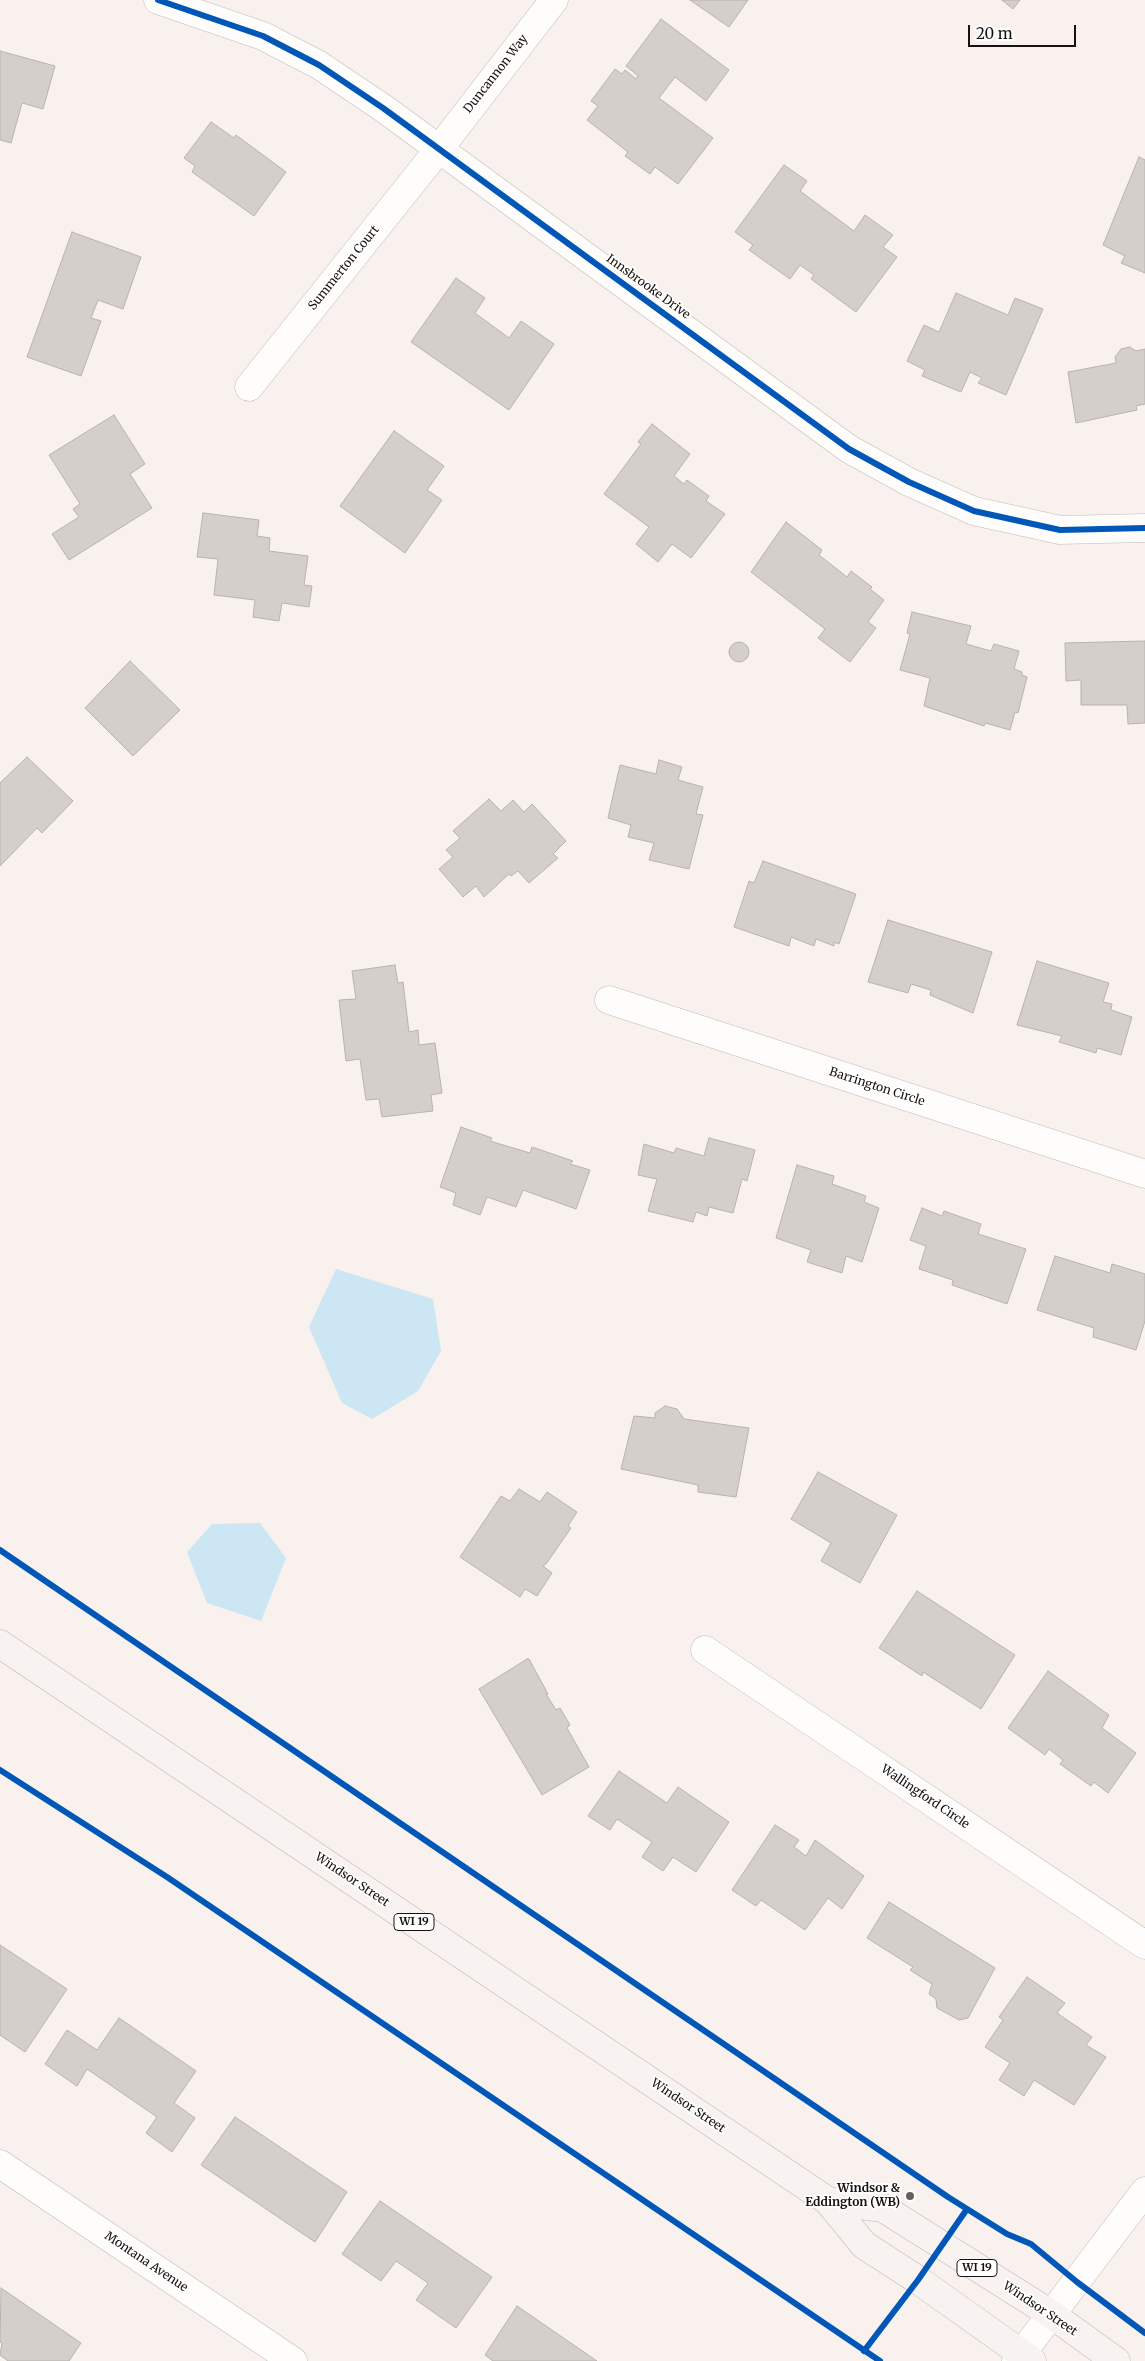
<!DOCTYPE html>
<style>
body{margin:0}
#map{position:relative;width:1145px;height:2361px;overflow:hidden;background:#f8f1ed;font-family:Merriweather,serif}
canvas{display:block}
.scale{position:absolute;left:968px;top:25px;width:108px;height:22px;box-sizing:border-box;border:2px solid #17120f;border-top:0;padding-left:6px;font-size:15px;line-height:18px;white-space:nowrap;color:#17120f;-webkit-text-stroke:4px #fff;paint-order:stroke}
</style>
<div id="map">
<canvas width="1145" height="2361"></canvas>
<div class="scale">20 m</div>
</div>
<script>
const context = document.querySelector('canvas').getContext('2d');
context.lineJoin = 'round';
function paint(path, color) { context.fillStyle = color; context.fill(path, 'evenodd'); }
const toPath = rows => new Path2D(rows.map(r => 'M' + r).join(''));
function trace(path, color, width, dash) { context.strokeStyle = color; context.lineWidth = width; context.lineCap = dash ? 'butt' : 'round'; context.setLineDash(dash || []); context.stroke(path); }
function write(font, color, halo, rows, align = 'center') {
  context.font = font + ' Merriweather,serif'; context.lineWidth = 4; context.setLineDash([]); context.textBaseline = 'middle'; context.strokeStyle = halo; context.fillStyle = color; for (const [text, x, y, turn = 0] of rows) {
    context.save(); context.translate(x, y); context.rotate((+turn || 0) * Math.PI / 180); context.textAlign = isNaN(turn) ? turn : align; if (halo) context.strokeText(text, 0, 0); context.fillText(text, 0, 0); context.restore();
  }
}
paint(toPath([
 [336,1269,433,1299,441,1351,418,1391,372,1419,342,1403,309,1327],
 [260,1523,286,1558,261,1621,207,1603,187,1552,212,1524]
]), '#cde6f3');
const building = toPath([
 [690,0,748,0,729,27,690,0],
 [1002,0,1020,0,1013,9,1002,0],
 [661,19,729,70,706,101,675,77,659,98,713,138,678,184,655,167,650,174,625,156,628,152,587,120,598,106,591,101,615,69,622,74,625,70,636,79,638,76,626,66,661,19],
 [0,51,55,66,43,109,22,103,11,143,0,140,0,51],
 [211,122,234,138,236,135,286,172,254,216,192,172,195,166,184,158,211,122],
 [1139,157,1145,160,1145,273,1121,263,1125,256,1103,245,1139,157],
 [784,165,807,181,800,191,854,231,865,215,893,235,883,247,897,257,856,312,811,279,814,275,800,265,790,279,749,250,753,245,735,232,784,165],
 [72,232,141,257,123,309,98,300,91,318,101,321,81,376,27,357,72,232],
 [456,278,485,298,475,313,509,338,521,321,554,344,509,410,411,342,456,278],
 [956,293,1008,315,1015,298,1043,309,1006,395,978,383,982,378,970,372,961,392,922,376,925,370,907,361,924,325,939,332,956,293],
 [1130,347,1136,351,1145,349,1145,404,1136,406,1137,410,1076,423,1068,372,1116,363,1115,357,1121,349,1130,347],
 [114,415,145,464,130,474,152,508,69,560,52,534,79,517,73,509,80,504,49,455,114,415],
 [652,424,690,454,674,476,684,484,687,480,709,496,706,501,725,514,691,558,672,544,658,562,636,544,649,527,604,494,641,444,638,442,652,424],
 [394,431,444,466,427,490,442,500,405,553,340,506,394,431],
 [203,513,259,520,257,536,270,538,269,551,308,556,304,585,312,586,309,607,282,603,279,621,253,617,255,600,214,595,218,559,197,557,203,513],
 [786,522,822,550,819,555,847,577,851,571,872,587,870,589,884,600,868,622,876,628,850,662,818,638,825,629,751,572,786,522],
 [912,612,971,626,966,644,991,651,994,644,1019,651,1014,669,1022,672,1022,675,1027,677,1018,713,1015,712,1010,730,985,723,984,726,924,706,930,678,900,670,910,634,907,633,912,612],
 [1145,641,1145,723,1128,724,1127,705,1081,705,1081,680,1066,681,1065,643,1145,641],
 '729 652a10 10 0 1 1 20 0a10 10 0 1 1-20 0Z',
 [130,661,180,710,133,756,85,708,130,661],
 [27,757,73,801,42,833,37,828,0,866,0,783,27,757],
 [659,760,682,767,678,780,703,787,696,814,703,815,689,869,649,860,654,843,628,837,631,825,608,818,620,765,656,774,659,760],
 [489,799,501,811,513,800,524,812,532,804,566,841,553,854,558,858,529,883,518,871,511,876,509,874,484,897,476,886,463,897,439,869,453,857,446,850,460,838,453,831,489,799],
 [763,861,856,894,839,944,834,942,834,946,816,939,814,946,791,937,789,946,734,927,749,881,754,883,763,861],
 [888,920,992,952,973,1013,930,995,931,990,911,984,908,993,868,982,888,920],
 [1037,961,1109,983,1103,1002,1112,1004,1111,1010,1132,1017,1121,1055,1097,1048,1096,1053,1059,1042,1062,1036,1017,1025,1037,961],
 [395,965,398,983,403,982,409,1032,418,1030,419,1045,435,1043,442,1093,431,1095,433,1111,382,1117,379,1099,366,1100,360,1059,346,1061,339,1000,356,999,352,971,395,965],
 [461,1127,492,1138,490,1141,530,1153,532,1147,573,1161,570,1164,590,1170,576,1209,523,1190,516,1207,487,1197,480,1215,453,1205,456,1193,440,1187,461,1127],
 [709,1138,755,1150,747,1181,742,1179,733,1213,709,1207,707,1216,696,1212,693,1222,648,1211,657,1179,638,1175,644,1144,674,1153,676,1148,704,1156,709,1138],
 [797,1165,834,1176,832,1184,866,1196,864,1202,879,1208,862,1262,846,1256,842,1273,807,1262,811,1250,776,1238,797,1165],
 [922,1208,942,1216,944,1211,981,1224,978,1234,1026,1249,1007,1304,952,1285,953,1280,919,1269,926,1246,910,1240,922,1208],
 [1055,1256,1110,1273,1112,1264,1145,1274,1145,1321,1136,1350,1093,1337,1094,1328,1037,1310,1055,1256],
 [665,1406,677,1409,684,1419,749,1428,736,1497,698,1492,698,1485,621,1469,634,1416,655,1418,655,1413,665,1406],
 [818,1472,897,1515,860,1583,821,1561,831,1543,791,1519,818,1472],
 [519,1489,540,1502,547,1492,577,1512,568,1526,571,1528,546,1564,543,1566,552,1573,537,1596,525,1589,520,1597,460,1557,501,1496,510,1501,519,1489],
 [917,1591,1015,1655,981,1709,923,1672,922,1676,879,1648,917,1591],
 [527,1659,529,1659,548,1694,546,1694,556,1710,560,1708,570,1725,567,1728,589,1767,542,1795,479,1689,527,1659],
 [1048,1671,1109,1715,1102,1728,1136,1753,1108,1793,1094,1782,1091,1786,1060,1764,1063,1760,1049,1749,1045,1755,1008,1728,1048,1671],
 [619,1771,667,1803,678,1787,729,1822,696,1872,673,1857,663,1871,642,1857,652,1842,617,1819,610,1830,588,1816,619,1771],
 [775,1825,799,1840,794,1847,806,1856,815,1840,864,1876,842,1909,828,1898,805,1930,761,1900,756,1906,732,1890,775,1825],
 [889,1902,995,1968,968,2018,959,2020,937,2008,936,1999,929,1994,932,1984,910,1970,913,1967,867,1938,889,1902],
 [0,1945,67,1989,25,2052,0,2035,0,1945],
 [1027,1977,1065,2003,1057,2013,1092,2037,1086,2045,1106,2057,1074,2105,1034,2080,1024,2096,999,2080,1010,2063,985,2047,1003,2020,999,2017,1027,1977],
 [119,2018,196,2071,174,2103,195,2118,172,2152,146,2133,157,2117,87,2069,77,2086,45,2064,67,2030,97,2050,119,2018],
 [235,2117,347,2192,315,2242,201,2165,235,2117],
 [380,2201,492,2277,456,2328,416,2300,428,2283,396,2261,381,2281,342,2254,380,2201],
 [1,2288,81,2343,69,2361,8,2361,0,2355,2,2343,0,2342,1,2288],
 [517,2306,597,2361,493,2361,485,2355,517,2306]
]);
paint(building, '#d5cfcc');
trace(building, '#b9b2af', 1);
const minor = toPath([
 [158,0,263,36,319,65,383,108,849,449,909,482,974,511,1060,530,1145,528],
 [249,387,439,149,554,0],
 [609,1000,1145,1174],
 [705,1650,1145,1945],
 [0,2164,293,2361],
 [1016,2361,1145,2191]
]);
const major = toPath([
 [0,1644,828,2201,864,2245,918,2280,1032,2361],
 [828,2201,883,2208,1051,2314,1116,2361]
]);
trace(minor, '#c1bbb7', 29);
trace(major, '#c4b8b3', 29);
trace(minor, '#fefdfc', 28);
trace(major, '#f8f2f0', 28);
trace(toPath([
 [158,0,263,36,319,65,383,108,849,449,909,482,974,511,1060,530,1145,528],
 [0,1550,948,2197,1007,2234,1031,2244,1077,2282,1145,2333],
 [0,1770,167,1877,880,2361],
 [864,2351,918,2280,967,2209]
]), '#0057b8', 6);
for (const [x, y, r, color] of [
 [910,2196,5,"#66605d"]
]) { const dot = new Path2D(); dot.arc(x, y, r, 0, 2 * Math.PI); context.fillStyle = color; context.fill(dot); trace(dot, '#fff', 2); }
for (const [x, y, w] of [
 [414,1922,40],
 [977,2268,40]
]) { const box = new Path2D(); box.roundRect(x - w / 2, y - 8.5, w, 17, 4); context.fillStyle = '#fff'; context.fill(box); trace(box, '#17120f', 1); }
write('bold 11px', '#17120f', null, [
 ["WI 19",414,1922],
 ["WI 19",977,2268]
]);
write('12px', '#17120f', '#fff', [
 ["Duncannon Way",496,74,-52],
 ["Summerton Court",344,268,-51],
 ["Innsbrooke Drive",648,287,36],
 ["Barrington Circle",877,1087,18],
 ["Wallingford Circle",925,1797,34],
 ["Windsor Street",352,1880,34],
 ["Windsor Street",688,2106,34],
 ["Montana Avenue",146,2262,34],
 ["Windsor Street",1040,2309,34]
]);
write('bold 12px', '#17120f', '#fff', [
 ["Windsor &",900,2189],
 ["Eddington (WB)",900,2203]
], 'right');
</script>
